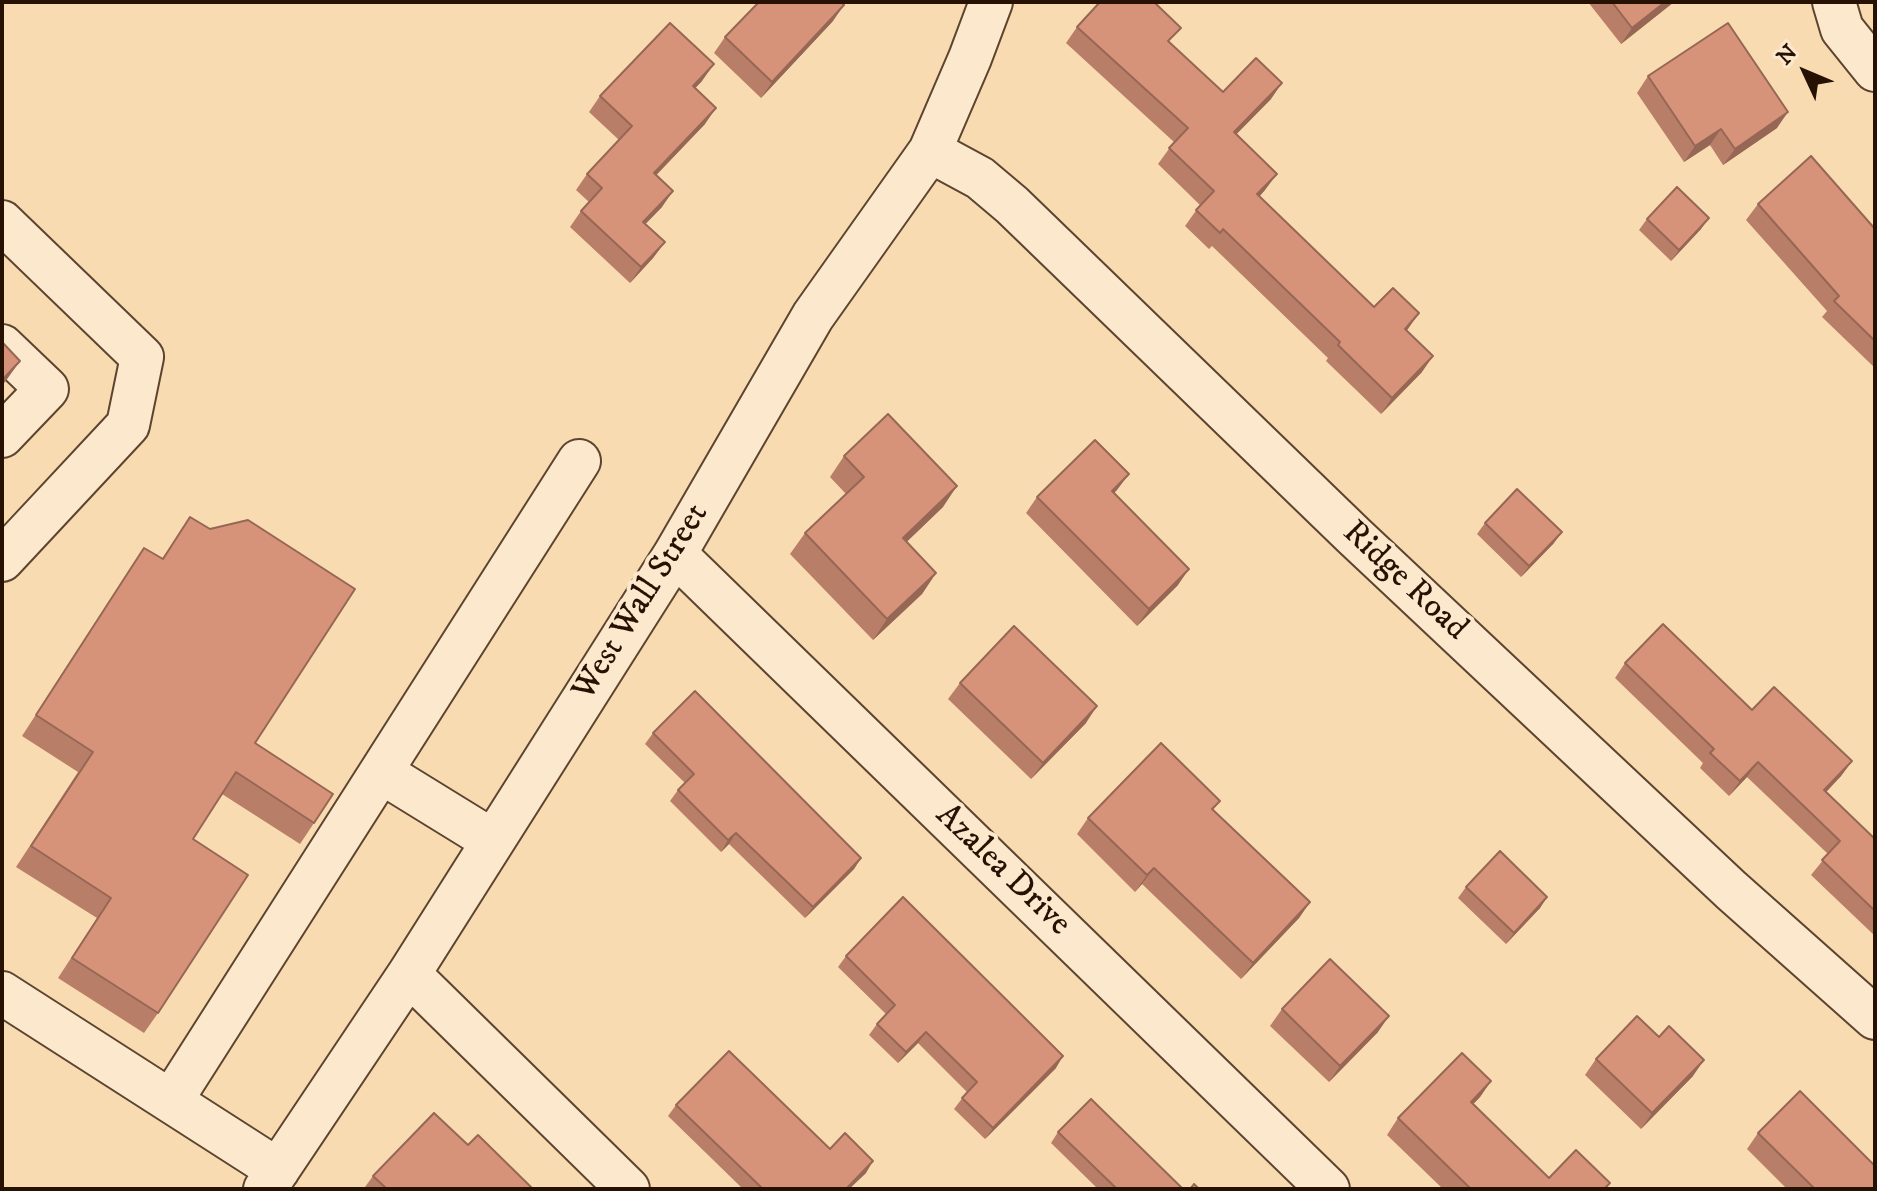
<!DOCTYPE html>
<style>
body{margin:0}
#map{position:relative;width:1877px;height:1191px;overflow:hidden;background:#f9dbb2;font-family:"IM FELL DW Pica",serif}
canvas{display:block}
.frame{position:absolute;inset:0;border:4px solid #271103;pointer-events:none}
.north{position:absolute;left:1765px;top:32px;width:80px;height:80px;-webkit-text-stroke:6px #fbe8cd;paint-order:stroke;rotate:314deg;font-size:22px;font-weight:700;line-height:32px;text-align:center;color:#271103}
.north::after{content:'';display:block;margin:auto;width:28px;height:36px;background:#271103;clip-path:polygon(50% 0,100% 100%,50% 72%,0 100%)}
</style>
<div id="map">
<canvas width="1877" height="1191"></canvas>
<div class="frame"></div>
<div class="north">N</div>
</div>
<script>
const context = document.querySelector('canvas').getContext('2d');
context.lineJoin = 'round';
const toPath = rows => new Path2D(rows.map(r => 'M' + r).join(''));
function trace(path, color, width, dash) { context.strokeStyle = color; context.lineWidth = width; context.lineCap = dash ? 'butt' : 'round'; context.setLineDash(dash || []); context.stroke(path); }
function paint(path, color) { context.fillStyle = color; context.fill(path, 'evenodd'); }
function write(font, color, halo, rows, align = 'center') {
  context.font = font + ' "IM FELL DW Pica",serif'; context.lineWidth = 8; context.setLineDash([]); context.textBaseline = 'middle'; context.strokeStyle = halo; context.fillStyle = color; for (const [text, x, y, turn = 0] of rows) {
    context.save(); context.translate(x, y); context.rotate((+turn || 0) * Math.PI / 180); context.textAlign = isNaN(turn) ? turn : align; if (halo) context.strokeText(text, 0, 0); context.fillText(text, 0, 0); context.restore();
  }
}
const minor = toPath([
 [1834,2,1842,29,1875,70],
 [930,151,980,178,1012,205,1353,535,1731,890,1875,1018],
 [2,222,142,357,128,425,2,560],
 [2,346,47,389,2,436],
 [675,554,1328,1189],
 [381,772,493,841],
 [409,974,628,1189],
 [2,993,278,1170],
 [171,1101,579,461],
 [265,1189,409,974,675,554,813,316,930,151,970,58,991,2]
]);
trace(minor, '#5c442f', 46);
trace(minor, '#fbe8cd', 42);
paint(toPath([
 [1588,2,1674,2,1621,44],
 [833,21,761,98,714,53,725,37],
 [1077,27,1170,43,1223,92,1271,99,1236,134,1265,190,1259,197,1374,307,1407,331,1422,372,1381,414,1326,361,1328,358,1212,246,1209,249,1185,226,1200,205,1158,164,1174,142,1066,43],
 [1648,76,1777,128,1723,165,1710,145,1684,162,1637,93],
 [702,81,695,88,705,124,656,175,662,207,645,224,665,242,653,258,630,283,570,227,581,211,589,202,576,190,587,174,619,140,589,112,600,96],
 [1758,204,1875,229,1875,368,1822,317,1827,311,1746,220],
 [1647,219,1701,229,1671,261,1639,230],
 [844,456,943,507,906,542,936,573,922,594,873,640,790,554,805,533,846,494,830,477],
 [1129,474,1114,493,1178,585,1137,626,1026,513,1037,497],
 [190,517,255,743,314,823,300,844,222,794,193,839,158,1013,144,1033,58,978,97,918,16,867,78,772,22,736,144,548,162,559],
 [1485,523,1554,543,1521,577,1477,534],
 [1625,663,1752,710,1852,761,1841,776,1826,792,1875,839,1875,936,1811,875,1828,854,1747,777,1729,796,1700,768,1703,763,1615,678],
 [960,683,1086,723,1031,779,948,699],
 [653,733,861,858,854,869,805,918,729,844,721,852,670,801,678,790,685,783,645,744],
 [1220,801,1213,810,1310,902,1299,918,1241,979,1142,884,1135,892,1077,834,1088,818],
 [1466,887,1547,897,1540,908,1506,944,1458,898],
 [846,956,1056,1068,985,1139,954,1109,967,1092,918,1043,898,1063,869,1035,877,1024,886,1014,838,967],
 [1282,1009,1378,1032,1329,1082,1270,1026],
 [1596,1059,1693,1076,1641,1129,1585,1075],
 [1491,1081,1480,1097,1473,1104,1549,1178,1605,1189,1443,1189,1387,1135,1398,1118],
 [676,1105,830,1149,866,1173,849,1189,743,1189,668,1116],
 [1058,1132,1183,1189,1098,1189,1051,1143],
 [1758,1133,1875,1189,1787,1189,1747,1149],
 [468,1145,533,1189,367,1189,365,1187,373,1176]
]), '#b97e68');
paint(toPath([
 [1665,2,1674,2,1621,44,1632,28],
 [844,5,833,21,761,98,772,82],
 [714,64,702,81,682,102,693,86],
 [1282,83,1271,99,1223,148,1234,132],
 [716,108,705,124,643,189,654,173],
 [1788,112,1777,128,1723,165,1735,149],
 [1721,129,1710,145,1684,162,1695,146],
 [1277,174,1265,190,1246,211,1257,194],
 [673,191,662,207,632,238,643,222],
 [1709,218,1701,229,1671,261,1679,250],
 [665,242,653,258,630,283,641,267],
 [1419,313,1408,329,1393,345,1405,329],
 [1433,356,1422,372,1381,414,1392,398],
 [20,361,5,382,2,385,2,380],
 [1129,474,1117,490,1101,507,1112,491],
 [957,486,943,507,889,559,903,538],
 [1562,532,1554,543,1521,577,1529,566],
 [1189,569,1178,585,1137,626,1149,609],
 [936,573,922,594,873,640,887,619],
 [1097,706,1086,723,1031,779,1043,763],
 [1852,761,1841,776,1814,805,1824,790],
 [1758,762,1747,777,1729,796,1740,781],
 [736,833,729,844,721,852,728,840],
 [861,858,854,869,805,918,813,907],
 [1154,868,1142,884,1135,892,1147,875],
 [1547,897,1540,908,1506,944,1514,933],
 [1310,902,1299,918,1241,979,1253,963],
 [1389,1016,1378,1032,1329,1082,1340,1066],
 [926,1032,918,1043,898,1063,906,1052],
 [1063,1056,1056,1068,985,1139,993,1128],
 [1704,1060,1693,1076,1641,1129,1652,1113],
 [1491,1081,1480,1097,1460,1118,1471,1102],
 [873,1161,866,1173,849,1189,846,1189]
]), '#966755');
const building = toPath([
 [759,2,841,2,844,5,772,82,725,37,759,2],
 [1100,2,1154,2,1181,28,1168,41,1223,92,1256,58,1282,83,1234,132,1277,174,1257,194,1374,307,1393,288,1419,313,1405,329,1433,356,1392,398,1338,345,1340,342,1223,229,1220,233,1196,210,1214,191,1169,148,1188,128,1077,27,1100,2],
 [1612,2,1665,2,1632,28,1612,2],
 [670,23,714,64,693,86,716,108,654,173,673,191,643,222,665,242,641,267,581,211,602,188,587,174,632,126,600,96,670,23],
 [1728,23,1788,112,1735,149,1721,129,1695,146,1648,76,1728,23],
 [1811,156,1875,229,1875,341,1834,301,1839,296,1758,204,1811,156],
 [1677,187,1709,218,1679,250,1647,219,1677,187],
 [2,342,20,361,2,380,2,342],
 [888,414,957,486,903,538,936,573,887,619,805,533,864,477,844,456,888,414],
 [1095,440,1129,474,1112,491,1189,569,1149,609,1037,497,1095,440],
 [1517,489,1562,532,1529,566,1485,523,1517,489],
 [190,517,210,529,248,520,355,589,255,743,333,794,314,823,236,772,193,839,248,875,158,1013,72,958,111,898,31,846,93,752,36,715,144,548,163,559,190,517],
 [1663,624,1752,710,1774,687,1852,761,1824,790,1875,839,1875,911,1822,860,1840,841,1758,762,1740,781,1710,753,1714,749,1625,663,1663,624],
 [1014,626,1097,706,1043,763,960,683,1014,626],
 [695,691,861,858,813,907,736,833,728,840,678,790,694,774,653,733,695,691],
 [1161,743,1220,801,1212,809,1310,902,1253,963,1154,868,1147,875,1088,818,1161,743],
 [1500,851,1547,897,1514,933,1466,887,1500,851],
 [903,897,1063,1056,993,1128,962,1098,977,1082,926,1032,906,1052,877,1024,895,1005,846,956,903,897],
 [1330,959,1389,1016,1340,1066,1282,1009,1330,959],
 [1637,1016,1659,1037,1669,1026,1704,1060,1652,1113,1596,1059,1637,1016],
 [729,1051,830,1149,845,1133,873,1161,846,1189,763,1189,676,1105,729,1051],
 [1462,1053,1491,1081,1471,1102,1549,1178,1576,1150,1610,1183,1604,1189,1471,1189,1398,1118,1462,1053],
 [1800,1091,1875,1166,1875,1189,1815,1189,1758,1133,1800,1091],
 [1091,1099,1183,1189,1117,1189,1058,1132,1091,1099],
 [434,1113,468,1145,478,1135,533,1189,387,1189,373,1176,434,1113],
 [1194,1184,1199,1189,1190,1189,1194,1184]
]);
paint(building, '#d79379');
trace(building, '#966755', 2);
write('34px', '#271103', '#fbe8cd', [
 ["Ridge Road",1404,582,43],
 ["West Wall Street",642,603,-58],
 ["Azalea Drive",1002,871,44]
]);
</script>
